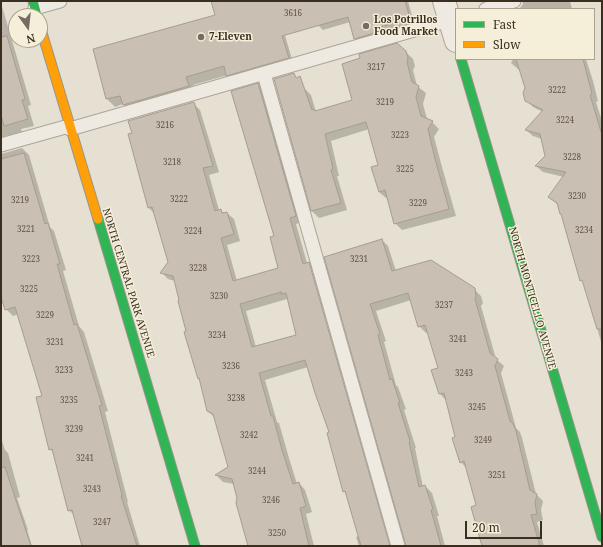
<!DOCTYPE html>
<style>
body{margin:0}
#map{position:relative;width:603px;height:547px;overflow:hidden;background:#e5e0d1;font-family:"Noto Serif",serif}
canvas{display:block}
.frame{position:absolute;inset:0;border:2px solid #3a2e21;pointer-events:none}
.legend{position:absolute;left:455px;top:8px;width:140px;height:52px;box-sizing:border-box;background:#f5eed9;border:1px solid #aaa18f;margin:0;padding:5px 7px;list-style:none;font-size:12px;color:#3a2e21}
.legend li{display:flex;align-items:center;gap:8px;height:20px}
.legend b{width:20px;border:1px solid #aaa18f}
.north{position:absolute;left:8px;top:8px;width:40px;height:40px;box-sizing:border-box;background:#f5eed9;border:1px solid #aaa18f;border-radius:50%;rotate:165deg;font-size:11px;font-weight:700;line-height:16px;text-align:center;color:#3a2e21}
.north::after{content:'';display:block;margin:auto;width:14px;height:18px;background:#766c5f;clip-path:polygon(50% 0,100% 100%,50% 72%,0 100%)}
.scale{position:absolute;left:465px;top:521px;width:77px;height:18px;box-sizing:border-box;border:2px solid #3a2e21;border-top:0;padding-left:5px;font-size:12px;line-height:14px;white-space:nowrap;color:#3a2e21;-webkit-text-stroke:3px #f5eed9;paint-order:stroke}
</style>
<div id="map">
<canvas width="603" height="547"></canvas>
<div class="frame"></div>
<ul class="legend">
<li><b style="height:5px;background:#30b455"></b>Fast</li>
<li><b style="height:5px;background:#ff9f0a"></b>Slow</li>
</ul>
<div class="north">N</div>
<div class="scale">20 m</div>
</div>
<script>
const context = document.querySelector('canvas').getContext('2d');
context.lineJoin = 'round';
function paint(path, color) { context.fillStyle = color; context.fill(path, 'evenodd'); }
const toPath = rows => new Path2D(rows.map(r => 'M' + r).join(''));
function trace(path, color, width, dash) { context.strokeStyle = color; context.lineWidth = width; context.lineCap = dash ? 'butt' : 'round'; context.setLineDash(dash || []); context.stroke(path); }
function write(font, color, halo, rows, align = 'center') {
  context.font = font + ' "Noto Serif",serif'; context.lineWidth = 3; context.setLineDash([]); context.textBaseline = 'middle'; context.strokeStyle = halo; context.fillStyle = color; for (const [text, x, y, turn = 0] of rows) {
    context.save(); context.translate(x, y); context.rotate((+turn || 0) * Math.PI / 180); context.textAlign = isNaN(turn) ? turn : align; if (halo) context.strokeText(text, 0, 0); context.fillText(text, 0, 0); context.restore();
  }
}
paint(toPath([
 [212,1,275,1,294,66,235,83,228,75,193,85,196,94,132,113,123,104,115,107,107,99,216,15],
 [311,1,408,1,414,23,381,32,385,36,360,43,355,38,350,22,323,30,318,25],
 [523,1,570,1,572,9,518,9,520,8,523,4],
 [1,3,31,105,28,106,34,126,21,129,24,139,1,148],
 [406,52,413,59,415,66,413,70,417,86,426,93,423,104,427,119,432,122,439,129,434,137,442,167,456,216,402,230,395,223,388,198,386,198,379,192,379,165,369,129,331,141,339,176,337,176,347,210,319,218,312,211,275,79,304,88,311,95,316,112,353,100],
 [513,59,586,59,593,81,598,101,596,102,602,121,602,345,584,283,581,280,563,216,561,214,558,205,549,197,564,177,543,172,536,166,546,156,542,139,533,136,526,130,543,112,533,107,526,100,526,88,521,71,518,69,511,63],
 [258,84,265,91,302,222,296,224,307,263,309,263,315,270,394,546,391,546,312,270,310,270,389,546,359,546,356,537,359,536,346,494,344,491,330,433,308,367,265,380,277,422,279,423,289,458,297,484,299,483,305,490,312,512,306,514,314,546,249,546,238,498,234,484,223,482,217,476,229,467,215,418,208,411,200,380,198,378,175,281,168,279,162,273,169,262,154,213,149,208,193,103,200,110,219,172,209,175,219,210,220,210,224,214,227,213,234,219,240,241,227,245,237,281,280,268,275,237],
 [287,299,289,301,298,335,256,347,246,311],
 [22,148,29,155,50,227,54,231,66,270,63,271,79,326,84,332,108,411,105,412,128,502,127,502,140,546,83,546,74,515,69,510,54,453,50,449,44,396,19,314,13,316,6,309,1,294,1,154],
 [382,240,388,246,396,271,474,289,481,296,483,303,481,306,496,359,504,366,501,373,516,428,520,432,522,438,536,494,543,501,541,510,543,520,537,522,544,546,483,546,477,506,467,469,461,462,456,437,447,401,440,394,439,369,428,332,426,333,419,326,411,300,376,311,386,341,384,342,396,385,398,387,406,409,404,410,416,448,415,448,423,487,425,486,432,493,439,516,437,516,445,546,407,546,326,258],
 [1,438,5,450,8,453,20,497,17,498,28,530,27,530,32,546,1,546]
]), '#0003');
const building = toPath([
 [211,1,405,1,410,18,377,28,381,31,354,39,348,17,282,36,289,58,226,76,224,66,186,77,189,86,123,105,120,96,106,99,93,49,215,15,211,1],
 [7,36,25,99,22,100,28,119,4,126,1,115,1,37,7,36],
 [397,43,406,51,408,58,407,62,412,82,419,86,416,97,421,116,433,121,428,129,435,159,449,209,394,224,385,190,379,192,371,167,378,165,366,122,325,134,333,169,331,170,341,203,311,211,274,79,294,73,296,78,300,76,312,110,314,109,315,111,352,100,342,64,360,58,359,54,397,43],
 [516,59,583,59,592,94,590,95,602,135,602,329,597,329,582,280,580,281,561,214,560,214,557,203,548,197,566,172,535,166,545,156,540,134,525,130,543,110,525,101,523,93,525,88,516,59],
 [258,83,296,216,290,218,303,264,309,262,390,546,361,546,345,491,343,492,327,433,329,432,315,393,305,360,259,373,271,416,273,416,282,450,293,484,299,482,306,506,300,508,309,546,248,546,236,503,237,498,232,479,215,475,228,467,213,414,207,411,199,378,198,379,184,332,186,331,178,301,179,300,173,276,160,273,168,262,152,207,148,208,128,134,132,133,128,121,194,102,213,166,203,168,215,211,221,209,222,213,227,212,234,234,221,238,233,281,278,268,270,237,274,236,231,91,258,83],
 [281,292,281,294,286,293,296,335,252,347,240,304,281,292],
 [24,153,45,224,48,223,60,264,57,264,74,325,77,324,102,405,99,406,122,495,121,496,137,546,82,546,72,510,68,511,52,449,49,450,36,397,42,396,15,307,5,310,1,297,1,159,24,153],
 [382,239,392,271,431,260,475,288,476,296,475,299,490,353,498,359,495,366,510,421,513,424,516,431,530,490,537,494,535,503,537,514,531,515,540,546,482,546,471,507,476,505,464,461,460,463,452,438,455,437,444,393,439,394,431,370,438,368,425,325,418,327,408,293,370,304,380,334,378,335,390,380,392,379,400,403,398,403,410,441,409,442,419,487,425,485,433,509,431,510,441,546,406,546,324,257,382,239],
 [5,467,31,546,1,546,1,468,5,467]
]);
paint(building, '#c9bfb2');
trace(building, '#a69c90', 1);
const lane = toPath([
 [35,8,60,1],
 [486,9,514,1],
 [264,74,398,546],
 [70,129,456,18],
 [1,145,69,126]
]);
const street = toPath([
 [444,1,456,41]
]);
const fast = toPath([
 [33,1,37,16],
 [461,59,602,537],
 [98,219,195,546]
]);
const slow = toPath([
 [40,26,98,219]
]);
trace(lane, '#aba599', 15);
trace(street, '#aba599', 24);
trace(fast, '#9a958a', 11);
trace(slow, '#9a958a', 11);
trace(lane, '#eeeae2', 13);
trace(street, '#eeeae2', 22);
trace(fast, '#30b455', 9);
trace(slow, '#ff9f0a', 9);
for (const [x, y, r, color] of [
 [366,26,4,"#766c5f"],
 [201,37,4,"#766c5f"]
]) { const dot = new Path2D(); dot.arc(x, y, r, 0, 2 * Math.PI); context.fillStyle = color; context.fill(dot); trace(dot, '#f5eed9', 1.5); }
write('8px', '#5e5245', null, [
 ["3616",293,14],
 ["3217",376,68],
 ["3222",557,91],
 ["3219",385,103],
 ["3224",565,121],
 ["3216",165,126],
 ["3223",400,136],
 ["3228",572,158],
 ["3218",172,163],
 ["3225",405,170],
 ["3230",577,197],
 ["3222",179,200],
 ["3219",20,201],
 ["3229",418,204],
 ["3221",26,230],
 ["3234",584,231],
 ["3224",193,232],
 ["3223",31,260],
 ["3231",359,260],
 ["3228",198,269],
 ["3225",29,290],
 ["3230",219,297],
 ["3237",444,306],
 ["3229",45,316],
 ["3234",217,336],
 ["3241",458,340],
 ["3231",55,343],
 ["3236",231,367],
 ["3233",64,371],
 ["3243",464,374],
 ["3238",236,399],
 ["3235",69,401],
 ["3245",477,408],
 ["3239",74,430],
 ["3242",249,436],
 ["3249",483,441],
 ["3241",85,459],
 ["3244",257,472],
 ["3251",497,476],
 ["3243",92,490],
 ["3246",271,501],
 ["3247",102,523],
 ["3250",277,534]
]);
write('bold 10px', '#3a2e21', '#f5eed9', [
 ["Los Potrillos",374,20],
 ["Food Market",374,32],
 ["7-Eleven",209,37]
], 'left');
write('10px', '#3a2e21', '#f5eed9', [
 ["NORTH CENTRAL PARK AVENUE",128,283,73],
 ["NORTH MONTICELLO AVENUE",532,298,74]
]);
</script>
